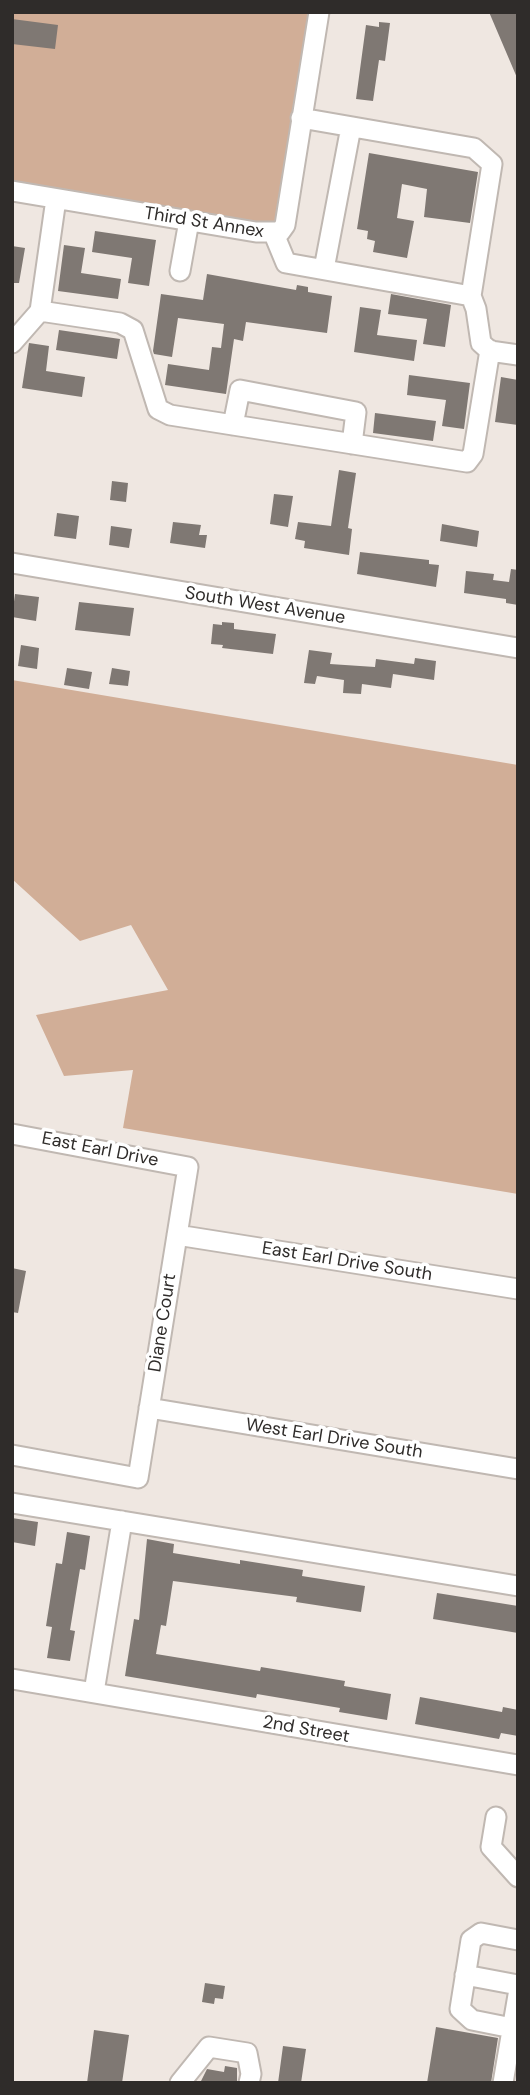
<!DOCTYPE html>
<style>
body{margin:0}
#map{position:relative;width:530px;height:2095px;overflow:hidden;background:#efe7e1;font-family:"DM Sans",sans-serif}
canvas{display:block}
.frame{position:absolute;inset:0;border:14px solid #2f2c2a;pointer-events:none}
</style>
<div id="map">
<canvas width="530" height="2095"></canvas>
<div class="frame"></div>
</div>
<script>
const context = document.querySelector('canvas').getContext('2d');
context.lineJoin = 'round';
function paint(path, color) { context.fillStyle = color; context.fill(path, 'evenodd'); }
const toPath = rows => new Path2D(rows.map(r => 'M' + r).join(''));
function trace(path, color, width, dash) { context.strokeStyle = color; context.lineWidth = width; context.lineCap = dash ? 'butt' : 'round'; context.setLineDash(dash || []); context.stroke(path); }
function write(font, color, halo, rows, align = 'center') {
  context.font = font + ' "DM Sans",sans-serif'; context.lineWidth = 7; context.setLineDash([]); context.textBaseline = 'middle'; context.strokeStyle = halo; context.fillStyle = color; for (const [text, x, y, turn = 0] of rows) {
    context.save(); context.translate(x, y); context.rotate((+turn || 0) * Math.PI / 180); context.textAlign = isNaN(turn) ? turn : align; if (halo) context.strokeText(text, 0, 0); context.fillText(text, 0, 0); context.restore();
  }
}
paint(toPath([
 [12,12,322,12,285,236,12,190],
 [12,680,518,765,518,1194,123,1128,133,1070,64,1076,36,1015,168,990,131,925,80,941,12,879]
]), '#d1ae97');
paint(toPath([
 [489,12,518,12,518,80],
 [12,19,58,25,55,49,12,44],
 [379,22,390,23,385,61,379,60,373,101,356,99,366,25,379,27],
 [369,153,478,172,470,223,424,217,427,189,402,184,397,218,414,221,407,258,373,252,375,241,367,239,368,231,357,229],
 [95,231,156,240,149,286,128,283,132,258,92,252],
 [64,245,85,248,81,273,121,279,118,299,58,291],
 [12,246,25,248,19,283,12,283],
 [207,274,296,290,297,285,308,287,308,292,332,296,327,333,246,322,243,341,234,339,226,394,165,385,168,364,209,370,212,347,221,348,224,324,178,318,172,357,154,354,153,351,161,294,203,300],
 [391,294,451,305,445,347,423,344,427,319,388,314],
 [360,307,381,310,377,335,417,340,414,361,354,352],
 [59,330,120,339,117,359,56,350],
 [29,343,49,346,46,371,85,377,82,397,22,388],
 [409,375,470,383,464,429,442,426,446,400,407,395],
 [501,377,518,380,518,425,495,422],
 [375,413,436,421,433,441,373,433],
 [339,470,356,473,348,528,352,529,349,555,304,548,305,541,295,539,298,522,331,526],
 [112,481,128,483,126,502,110,500],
 [274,494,293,496,288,527,270,524],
 [57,513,79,516,76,539,54,536],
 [173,522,201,525,199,535,207,535,205,548,170,543],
 [442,524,479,531,477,547,440,541],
 [111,526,132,529,129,548,109,545],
 [360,552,429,560,429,564,439,565,436,587,357,574],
 [511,569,518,570,518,605,506,603,506,599,464,593,466,571,494,574,493,580,509,582],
 [15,594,39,597,36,621,12,617],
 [79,602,134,608,130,636,75,630],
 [222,622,234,623,234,629,276,634,273,654,222,648,223,645,211,644,213,624,222,625],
 [21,645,39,648,37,669,18,666],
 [309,650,332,653,330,664,375,667,376,659,414,664,415,658,436,661,434,680,393,674,391,688,362,684,361,694,343,693,344,680,317,676,315,684,304,683],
 [67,668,92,672,89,689,64,685],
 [112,668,130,671,128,686,109,684],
 [12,1268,26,1271,18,1313,12,1312],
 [12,1518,38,1522,35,1546,12,1542],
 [67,1532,90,1536,85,1570,80,1569,70,1630,75,1631,70,1661,47,1658,52,1627,46,1626,56,1563,62,1564],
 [147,1539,174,1544,173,1553,240,1564,240,1560,303,1570,302,1576,365,1586,361,1612,296,1602,297,1597,173,1581,166,1626,161,1625,156,1654,260,1671,261,1667,345,1681,344,1686,391,1694,387,1720,339,1712,340,1708,257,1694,256,1698,125,1676,134,1619,139,1620],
 [437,1593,518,1606,518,1633,433,1619],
 [420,1697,502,1712,503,1707,518,1710,518,1736,501,1733,499,1739,415,1724],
 [205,1983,225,1986,223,1999,215,1998,214,2004,202,2002],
 [436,2027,498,2038,491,2083,427,2083],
 [94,2030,129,2035,122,2083,87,2083],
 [283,2046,306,2049,301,2083,278,2083],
 [225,2066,237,2068,237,2083,200,2083,207,2069,224,2072]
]), '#7f7873');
const minor = toPath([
 [301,118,474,148,492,164,471,296],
 [12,191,256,232,280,232,285,225,319,12],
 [56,199,40,311,120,323,133,330,158,409,170,415,467,462,473,454,490,350],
 [274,234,286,263,471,296,476,309,481,343,490,351,518,355],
 [324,269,351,127],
 [180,271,189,221],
 [12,343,40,311],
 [233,425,240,390,356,412,352,444],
 [12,563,518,648],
 [12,1134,188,1167,138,1478,12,1455],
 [177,1235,518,1289],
 [149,1408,518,1469],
 [12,1503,518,1586],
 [12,1679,518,1765],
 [94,1692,122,1521],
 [496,1817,491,1847,518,1877],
 [465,1975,518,1985],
 [512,2028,472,2020,460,2009,471,1940,481,1933,518,1940],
 [180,2083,209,2047,247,2053,251,2074,249,2083],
 [503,2083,518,1995]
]);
trace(minor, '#c0b8b2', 23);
trace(minor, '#fff', 19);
write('18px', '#2f2c2a', '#fff', [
 ["Third St Annex",204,223,9],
 ["South West Avenue",265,606,9],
 ["East Earl Drive",100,1150,11],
 ["East Earl Drive South",347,1262,9],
 ["Diane Court",163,1323,-81],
 ["West Earl Drive South",334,1439,9],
 ["2nd Street",306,1730,10]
]);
</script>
